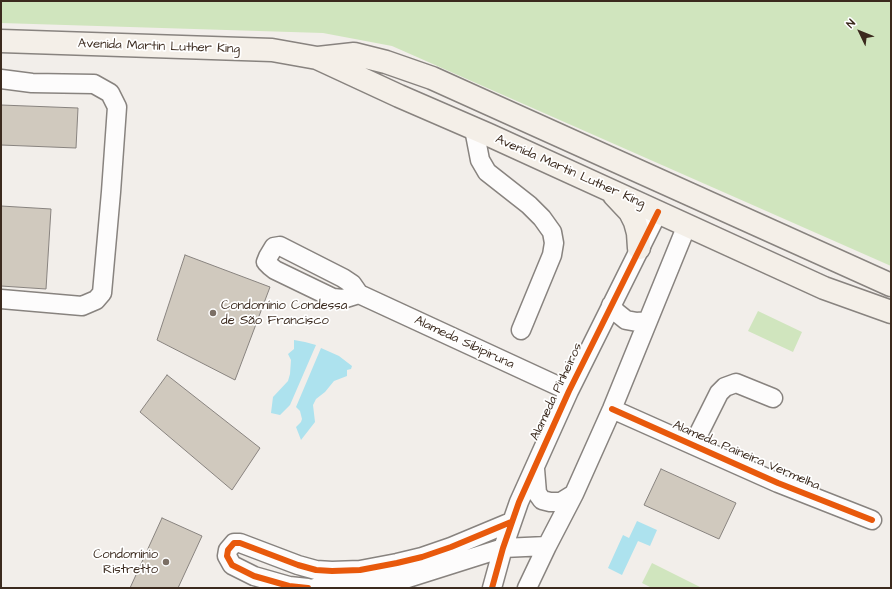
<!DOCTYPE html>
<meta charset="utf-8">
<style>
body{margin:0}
#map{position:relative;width:892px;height:589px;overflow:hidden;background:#f2eeea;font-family:"Architects Daughter",sans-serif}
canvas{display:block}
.frame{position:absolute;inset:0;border:2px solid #3b2a1e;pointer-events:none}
.north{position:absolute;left:840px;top:12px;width:40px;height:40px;-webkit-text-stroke:3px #fff;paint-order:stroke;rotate:313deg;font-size:11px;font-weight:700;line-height:16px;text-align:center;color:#3b2a1e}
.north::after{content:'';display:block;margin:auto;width:14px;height:18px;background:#3b2a1e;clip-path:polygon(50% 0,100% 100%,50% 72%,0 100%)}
</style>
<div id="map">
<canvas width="892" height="589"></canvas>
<div class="frame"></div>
<div class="north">N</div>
</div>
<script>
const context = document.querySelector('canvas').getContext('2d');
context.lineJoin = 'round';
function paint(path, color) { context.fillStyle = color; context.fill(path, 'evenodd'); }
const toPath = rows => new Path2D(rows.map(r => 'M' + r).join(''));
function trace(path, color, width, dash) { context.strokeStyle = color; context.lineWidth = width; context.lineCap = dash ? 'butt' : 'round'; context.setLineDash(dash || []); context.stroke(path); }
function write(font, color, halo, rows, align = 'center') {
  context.font = font + ' "Architects Daughter",sans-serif'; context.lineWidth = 3.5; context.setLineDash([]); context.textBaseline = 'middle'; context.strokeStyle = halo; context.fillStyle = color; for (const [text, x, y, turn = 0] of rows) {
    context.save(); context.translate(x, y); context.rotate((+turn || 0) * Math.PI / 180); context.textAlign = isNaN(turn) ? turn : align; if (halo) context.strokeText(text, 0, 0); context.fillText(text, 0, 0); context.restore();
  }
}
paint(toPath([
 [1,1,891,1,891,266,392,46,323,33,1,23],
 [758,311,802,332,793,352,748,331],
 [652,563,702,588,652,588,642,583]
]), '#d0e5be');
paint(toPath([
 [294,340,305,342,316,345,290,405,280,415,271,413,273,397,288,381,290,374,291,360,288,354,294,349],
 [321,348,339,356,352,366,351,369,347,370,347,376,334,381,325,392,316,399,313,405,315,422,301,440,296,427,301,422,302,419,300,411,296,407],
 [637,521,657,530,650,546,638,541,622,575,608,568,623,535,629,538]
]), '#ade2ee');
const building = toPath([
 [1,105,78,108,76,148,1,145,1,105],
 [1,206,51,209,46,289,1,286,1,206],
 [185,255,270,287,235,380,157,340,185,255],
 [167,375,260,448,232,490,140,412,167,375],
 [661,469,736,503,719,539,644,505,661,469],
 [162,518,202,536,178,588,130,588,162,518]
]);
paint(building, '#d0c9be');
trace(building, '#88837f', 1);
const minor = toPath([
 [1,79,32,83,94,84,110,93,117,107,111,192,102,293,96,300,82,306,1,299],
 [474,129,480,160,487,172,529,205,542,218,552,232,554,243,552,255,521,330],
 [359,294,343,299,333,298,275,270,270,266,266,262,268,257,274,247,280,246,343,278,352,284,359,294,569,391],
 [611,305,616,312,626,320,637,322,648,321],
 [612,409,778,483,872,520],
 [693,445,719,393,725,387,736,383,773,398],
 [535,469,537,493,542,500,550,502,561,502,574,494],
 [308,588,289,586,254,576,232,565,227,556,228,550,234,543,240,543,298,565,316,570,332,571,360,570,397,563,422,557,451,547,511,522],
 [314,588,376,584,405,579,503,548,547,546],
 [492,588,503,548,519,502,569,391,658,212],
 [527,588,547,546,574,494,612,409,687,225]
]);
const major = toPath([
 [1,41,272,50,317,58,399,96,489,135,824,288,891,312],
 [318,58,354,54,386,62,432,78,891,285],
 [614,195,630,212,635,222,638,233,639,248]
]);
trace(minor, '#88837f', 21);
trace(major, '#88837f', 25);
trace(minor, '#fdfcfc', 18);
trace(major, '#f4efe8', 22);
trace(toPath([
 [612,409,778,483,872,520],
 [308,588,289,586,254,576,232,565,227,556,228,550,234,543,240,543,298,565,316,570,332,571,360,570,397,563,422,557,451,547,511,522],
 [492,588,503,548,519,502,569,391,658,212]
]), '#e8590c', 6);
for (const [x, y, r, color] of [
 [213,313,4,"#7b6f65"],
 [166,562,4,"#7b6f65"]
]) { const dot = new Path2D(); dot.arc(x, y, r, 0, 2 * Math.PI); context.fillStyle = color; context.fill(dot); trace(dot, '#fff', 1.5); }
write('13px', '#3b2a1e', '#fff', [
 ["Avenida Martin Luther King",159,47,2],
 ["Avenida Martin Luther King",570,172,24],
 ["Alameda Sibipiruna",464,343,25],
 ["Alameda Pinheiros",557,392,-65],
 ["Alameda Paineira Vermelha",746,456,23]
]);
write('13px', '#3b2a1e', '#fff', [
 ["Condomínio Condessa",221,306],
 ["de São Francisco",221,321],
 ["Condomínio",158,555,"right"],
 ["Ristretto",158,570,"right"]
], 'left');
</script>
